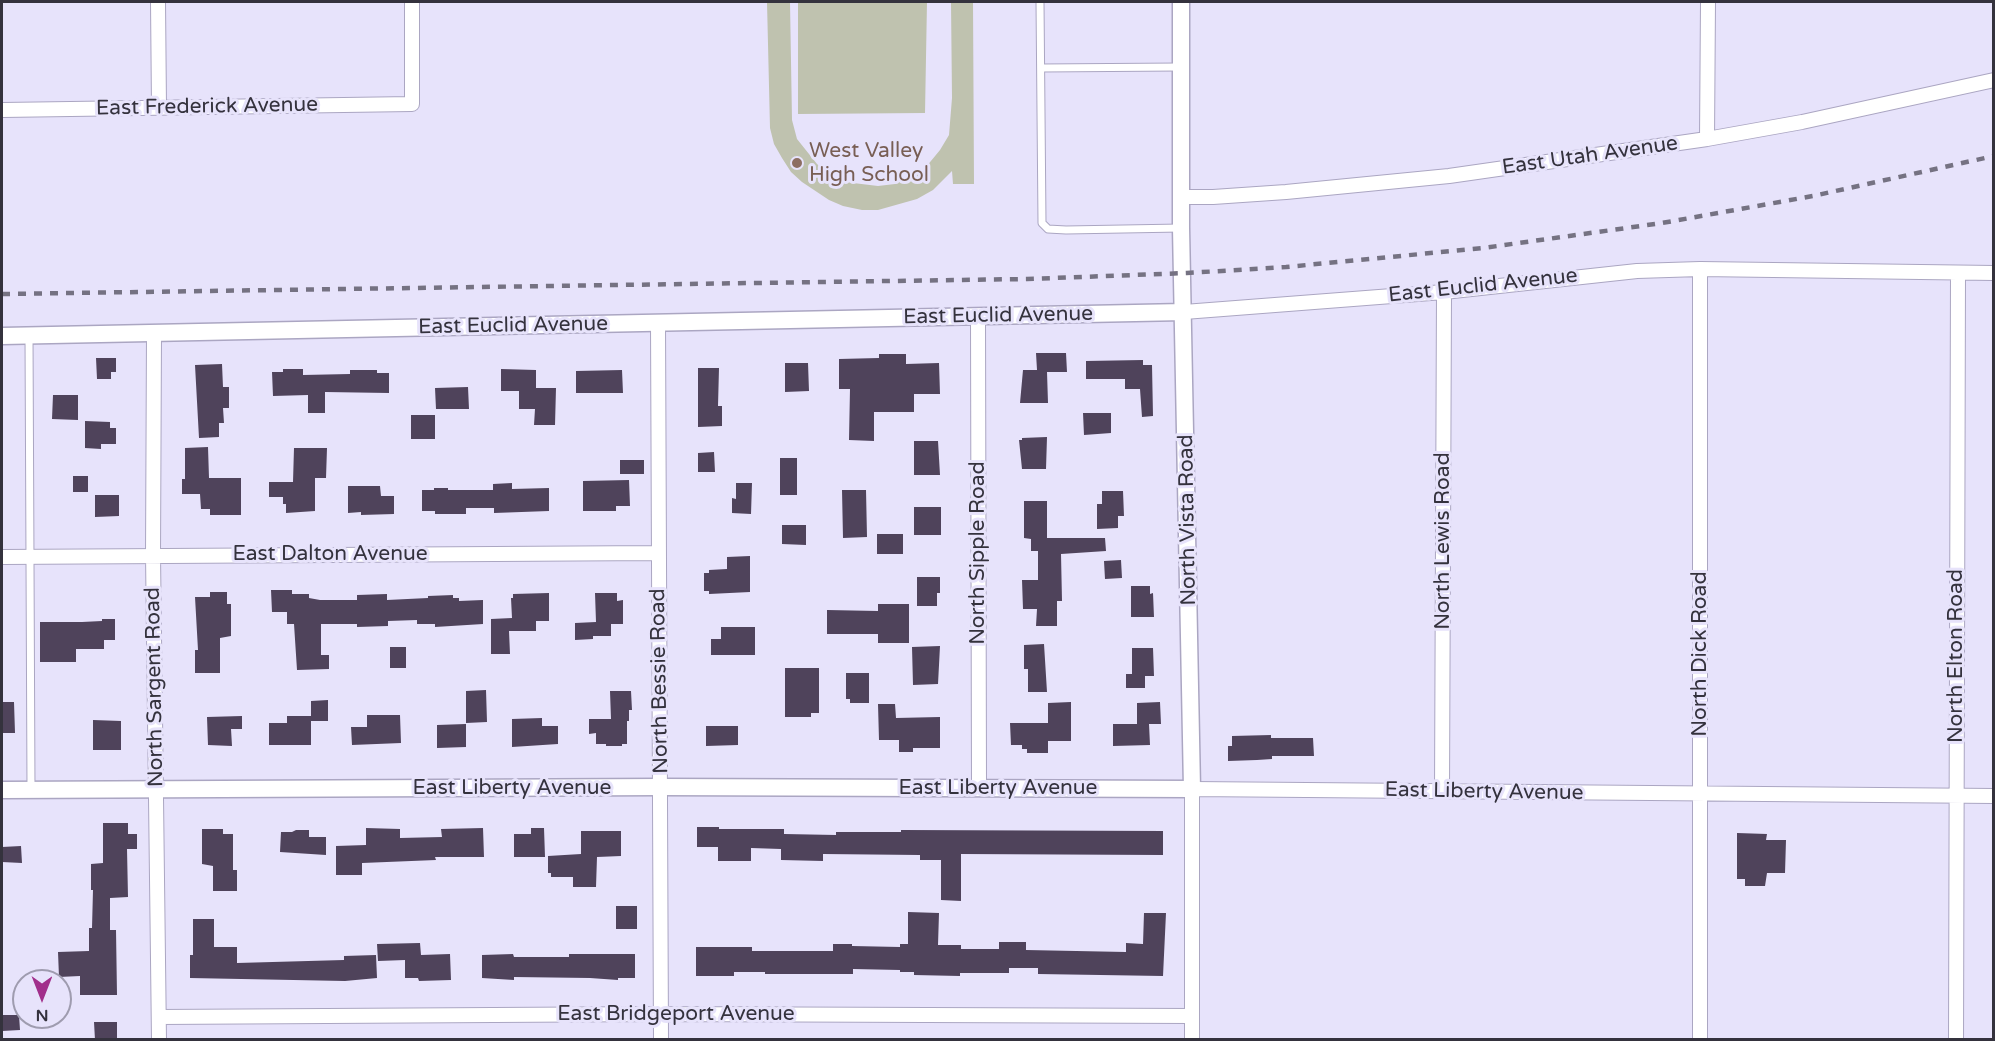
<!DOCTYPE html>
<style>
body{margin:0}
#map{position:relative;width:1995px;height:1041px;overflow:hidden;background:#e7e3fb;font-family:"Varela Round",sans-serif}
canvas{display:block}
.frame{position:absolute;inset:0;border:3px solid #34323d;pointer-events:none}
.north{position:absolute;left:12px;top:969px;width:60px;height:60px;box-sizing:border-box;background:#e7e3fb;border:2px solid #9f9caf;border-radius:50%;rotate:180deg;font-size:16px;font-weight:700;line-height:24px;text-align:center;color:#34323d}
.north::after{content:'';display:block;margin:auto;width:21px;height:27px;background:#a12f8b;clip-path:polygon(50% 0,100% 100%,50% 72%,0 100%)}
</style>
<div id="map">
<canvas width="1995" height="1041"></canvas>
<div class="frame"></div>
<div class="north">N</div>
</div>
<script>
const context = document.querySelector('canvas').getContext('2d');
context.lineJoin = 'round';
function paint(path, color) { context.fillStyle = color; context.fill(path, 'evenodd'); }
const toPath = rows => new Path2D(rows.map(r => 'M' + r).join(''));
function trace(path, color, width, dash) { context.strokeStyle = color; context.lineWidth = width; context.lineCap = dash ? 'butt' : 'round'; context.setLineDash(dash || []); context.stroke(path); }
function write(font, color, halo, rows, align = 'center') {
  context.font = font + ' "Varela Round",sans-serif'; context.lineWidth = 6; context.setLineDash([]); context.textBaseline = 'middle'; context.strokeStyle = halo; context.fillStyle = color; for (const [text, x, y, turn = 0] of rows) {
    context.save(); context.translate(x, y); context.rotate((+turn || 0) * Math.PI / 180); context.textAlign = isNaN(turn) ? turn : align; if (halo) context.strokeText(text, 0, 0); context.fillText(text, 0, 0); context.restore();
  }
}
paint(toPath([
 [767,2,790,2,792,120,797,139,817,164,829,175,845,182,878,186,895,184,926,167,940,150,949,135,952,98,951,2,973,2,974,184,953,184,952,171,933,190,917,199,878,210,862,210,843,206,829,200,802,182,791,172,782,158,774,144,770,128],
 [798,2,927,2,925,113,798,114]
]), '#bfc2af');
paint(toPath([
 [1036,353,1066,353,1067,372,1047,372,1048,403,1020,403,1023,370,1037,370],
 [879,354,906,354,906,364,939,363,940,394,914,394,914,412,874,412,874,441,849,440,850,389,839,389,839,359,879,358],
 [96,358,116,358,116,372,111,372,111,379,97,379],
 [1143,360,1143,365,1152,365,1153,416,1142,417,1140,389,1125,389,1125,379,1086,379,1086,361],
 [785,363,808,363,809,391,785,392],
 [222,364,223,387,229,387,229,408,223,408,224,423,219,423,219,437,199,438,195,365],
 [698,368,719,368,718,406,722,406,722,426,698,427],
 [283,369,303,369,303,375,350,374,350,370,377,370,377,373,389,373,389,393,325,392,325,413,308,413,308,395,273,396,272,372,283,372],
 [501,369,536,370,536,388,556,388,555,425,534,425,535,409,519,409,519,391,501,391],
 [622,370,623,393,576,393,576,371],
 [468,387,469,409,436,409,435,388],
 [53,395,78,395,78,420,52,419],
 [1083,413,1111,413,1111,433,1084,435],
 [411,415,435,415,435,439,411,439],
 [85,421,110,422,110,428,116,428,116,444,101,444,101,449,85,448],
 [1047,437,1046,469,1022,469,1019,440,1022,440,1022,438],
 [914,441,938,441,940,475,914,475],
 [208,447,209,478,241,478,241,515,210,515,210,509,201,509,200,494,182,494,182,479,185,479,185,448],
 [294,448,327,448,326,478,315,478,315,511,286,513,286,504,283,504,283,497,269,497,269,482,293,482],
 [714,452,715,472,698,472,698,453],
 [780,458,797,458,797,495,780,495],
 [620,460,644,460,644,474,620,474],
 [73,476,88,476,88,492,73,492],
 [629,480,630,506,616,506,616,511,583,511,583,481],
 [512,483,512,489,549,488,549,511,494,513,494,508,466,508,466,514,435,514,435,511,422,511,422,490,434,490,434,488,448,488,448,490,493,490,493,484],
 [736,483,752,483,751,514,732,513,732,498,736,499],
 [348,486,380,486,381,496,394,496,394,514,361,515,361,512,348,513],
 [842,490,866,490,867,537,843,538],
 [1102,491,1123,491,1124,516,1118,516,1118,528,1097,529,1097,504,1102,504],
 [95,495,119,495,119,516,95,517],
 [1024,501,1047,501,1047,538,1105,538,1106,551,1061,554,1062,601,1057,601,1057,626,1036,626,1037,609,1023,609,1022,580,1038,580,1038,551,1031,551,1031,539,1024,538],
 [914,507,941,507,941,535,914,535],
 [782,525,806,525,806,545,782,544],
 [877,534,903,534,903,554,877,554],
 [750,556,750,592,709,594,709,591,704,591,704,573,709,573,709,570,727,569,727,557],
 [1121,560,1122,578,1105,579,1104,561],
 [917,577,940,577,940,593,937,593,937,606,917,606],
 [1131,586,1150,586,1150,594,1153,593,1154,617,1131,617],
 [271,590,292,590,292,594,309,594,309,598,320,600,357,600,357,595,387,594,387,600,428,598,428,596,453,595,453,598,459,598,459,601,483,600,483,624,435,627,435,624,417,624,417,620,388,621,388,626,357,627,357,624,321,624,321,655,329,655,329,669,297,670,294,624,287,624,287,612,272,612],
 [210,592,227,592,227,604,231,604,231,636,220,638,220,673,195,673,195,650,198,650,195,597,210,597],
 [549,593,549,621,536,621,536,631,509,631,510,654,491,654,491,619,512,618,511,598,513,598,513,594],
 [595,593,617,593,617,601,623,600,623,624,611,624,611,636,593,636,593,639,575,640,575,623,596,622],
 [878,604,909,604,909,643,878,643,878,634,827,634,827,610,878,611],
 [102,619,115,619,115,640,104,640,104,649,76,649,76,662,40,662,40,622,82,622,102,621],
 [721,627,755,627,755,655,711,655,711,639,721,639],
 [1044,644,1047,692,1028,692,1028,669,1024,669,1024,645],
 [940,646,938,684,913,685,912,647],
 [390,647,406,647,406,668,390,668],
 [1132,648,1153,648,1154,676,1145,676,1145,688,1126,688,1126,674,1132,674],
 [785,668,819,668,819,713,811,713,811,717,785,717],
 [846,673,869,673,869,703,850,703,850,699,846,699],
 [486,690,487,722,466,723,466,691],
 [610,691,631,691,632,710,629,710,629,721,627,721,627,744,622,744,622,746,606,746,606,744,596,744,596,733,589,734,589,719,611,719],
 [328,700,328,721,311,721,311,745,269,745,269,723,287,723,287,716,311,716,311,701],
 [2,702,14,702,15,733,2,733],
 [1071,702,1071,741,1048,741,1048,753,1027,753,1027,749,1022,749,1022,745,1011,745,1010,723,1048,723,1048,703],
 [1160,702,1161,724,1149,724,1150,745,1113,746,1113,724,1137,724,1137,703],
 [878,704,895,704,896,718,940,717,940,748,913,748,913,752,899,752,899,740,879,740],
 [367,715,400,715,401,743,352,745,351,727,367,727],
 [242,716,242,729,231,729,232,746,208,745,207,717],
 [542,718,542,726,558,726,558,744,512,747,512,719],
 [93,720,121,721,121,750,93,750],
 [466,724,466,747,437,748,437,725],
 [706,726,738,726,738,745,706,746],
 [1271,735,1271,738,1313,738,1314,756,1272,756,1272,759,1257,760,1228,761,1228,746,1232,746,1232,736],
 [103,823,128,823,128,834,137,834,137,849,127,849,128,897,110,898,110,930,116,930,117,995,80,995,80,976,59,977,58,952,89,951,89,928,92,928,93,890,91,890,91,864,103,863],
 [697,827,719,827,719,829,784,829,784,834,836,835,836,832,901,832,901,830,1163,831,1163,855,961,854,961,901,941,900,941,860,920,860,920,855,823,854,823,861,781,860,781,849,751,848,751,861,718,861,718,847,697,847],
 [366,828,400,829,400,838,442,837,441,829,483,828,484,857,435,857,436,860,362,863,362,875,336,875,336,846,366,845],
 [531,828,544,828,545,857,514,857,514,834,531,834],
 [202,829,223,829,223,834,233,834,233,870,237,870,237,891,213,891,213,866,202,864],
 [296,830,309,830,309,837,326,837,326,855,280,852,281,832,292,832],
 [581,831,621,831,621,856,597,857,596,887,573,887,573,877,551,877,551,873,548,873,548,856,581,854],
 [1737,833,1767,834,1766,840,1786,840,1785,873,1767,873,1765,886,1745,886,1745,879,1737,879],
 [21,846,22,863,2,862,2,847],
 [616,906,637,906,637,929,616,929],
 [908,912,939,913,938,945,961,945,961,949,999,949,999,942,1026,942,1026,950,1126,952,1126,943,1143,944,1144,913,1166,913,1163,976,1038,974,1038,968,1009,968,1009,973,960,973,960,976,914,975,914,972,900,972,900,970,853,969,853,974,765,974,765,972,734,972,734,976,696,976,696,947,752,947,752,951,833,951,833,944,852,944,852,946,900,947,900,944,908,944],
 [193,919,214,919,214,947,237,947,237,963,344,960,344,956,376,955,377,978,345,981,190,978,190,955,193,955],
 [420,943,421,955,450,954,451,980,419,981,418,978,405,978,405,960,378,961,377,944],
 [513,954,514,957,569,957,569,954,635,954,635,978,618,978,618,980,590,978,514,977,514,980,482,978,482,955],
 [2,1015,19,1015,20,1030,2,1031],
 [94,1022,117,1022,117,1040,95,1040]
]), '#4f435b');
const service = toPath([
 [1040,2,1042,223,1048,229,1066,230,1181,228],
 [1041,68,1179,67],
 [29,335,31,789]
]);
const minor = toPath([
 [158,2,159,107],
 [2,110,412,104,412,2],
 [1707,139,1708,2],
 [1181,197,1213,197,1286,192,1449,176,1707,139,1802,122,1994,80],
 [1184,312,1444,292,1637,271,1700,269,1994,273],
 [978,317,979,788],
 [658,323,661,1040],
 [154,334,153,555,159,1040],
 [2,557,658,553],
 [1442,791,1444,292],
 [159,1017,661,1014,1192,1016],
 [1192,1040,1192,789,1994,796],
 [1700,1040,1700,269],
 [1956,1040,1958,273]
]);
const tertiary = toPath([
 [2,336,1184,312],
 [2,790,661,787,1192,789,1181,228,1181,2]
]);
trace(service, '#aba6c2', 9);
trace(minor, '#aba6c2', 16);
trace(tertiary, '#aba6c2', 19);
trace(service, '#fff', 7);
trace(minor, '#fff', 14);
trace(tertiary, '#fff', 16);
trace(toPath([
 [2,294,1027,279,1187,273,1286,267,1483,248,1662,223,1813,196,1994,156]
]), '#757282', 4.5, [8, 8]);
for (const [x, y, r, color] of [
 [797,163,6,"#8d6e63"]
]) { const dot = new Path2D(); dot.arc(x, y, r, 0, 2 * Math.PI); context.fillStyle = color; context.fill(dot); trace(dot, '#e7e3fb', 2); }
write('21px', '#34323d', '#e7e3fb', [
 ["East Frederick Avenue",207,107,-1],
 ["East Utah Avenue",1590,156,-8],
 ["East Euclid Avenue",1483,286,-6],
 ["East Euclid Avenue",998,316,-1],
 ["East Euclid Avenue",513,326,-1],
 ["North Vista Road",1188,520,-91],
 ["North Lewis Road",1443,541,-90],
 ["North Sipple Road",978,553,-90],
 ["East Dalton Avenue",330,554],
 ["North Dick Road",1700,654,-90],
 ["North Elton Road",1956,656,-90],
 ["North Bessie Road",660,681,-91],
 ["North Sargent Road",155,687,-91],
 ["East Liberty Avenue",512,788],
 ["East Liberty Avenue",998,788],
 ["East Liberty Avenue",1484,792,1],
 ["East Bridgeport Avenue",676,1014]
]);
write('21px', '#785e54', '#e7e3fb', [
 ["West Valley",809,151],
 ["High School",809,175]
], 'left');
</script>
